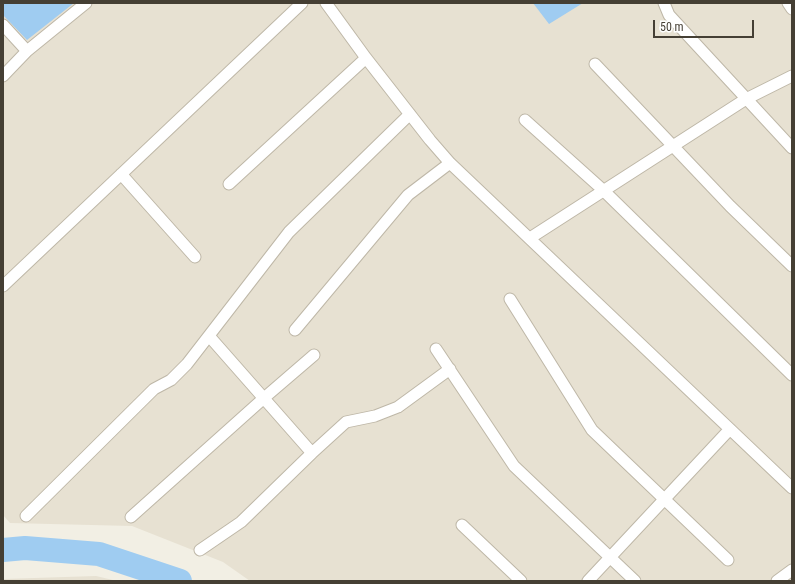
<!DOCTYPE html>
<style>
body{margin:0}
#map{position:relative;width:795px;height:584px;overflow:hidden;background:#f2efe4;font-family:"Roboto Condensed",sans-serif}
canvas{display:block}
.frame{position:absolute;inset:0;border:4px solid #453f34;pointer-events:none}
.scale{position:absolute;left:653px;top:20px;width:101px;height:18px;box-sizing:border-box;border:2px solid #453f34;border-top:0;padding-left:5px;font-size:12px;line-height:14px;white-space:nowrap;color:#453f34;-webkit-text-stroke:3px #fff;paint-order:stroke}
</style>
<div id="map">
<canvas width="795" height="584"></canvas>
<div class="frame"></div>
<div class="scale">50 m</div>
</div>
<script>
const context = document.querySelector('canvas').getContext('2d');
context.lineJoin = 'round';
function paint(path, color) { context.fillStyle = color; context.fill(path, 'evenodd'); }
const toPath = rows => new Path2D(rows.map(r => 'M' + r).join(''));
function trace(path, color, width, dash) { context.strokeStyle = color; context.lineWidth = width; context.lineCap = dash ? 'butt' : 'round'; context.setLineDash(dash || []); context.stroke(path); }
paint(toPath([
 [3,3,785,3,792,11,792,581,250,581,223,562,132,526,10,523,3,515],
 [96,576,117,581,3,581,3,579]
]), '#e7e1d2');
paint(toPath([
 [3,3,74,3,27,40,3,15],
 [533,3,583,3,549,24]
]), '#9fccf1');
trace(toPath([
 [3,550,25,548,99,554,180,581]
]), '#9fccf1', 24);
const street = toPath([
 [326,3,366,58,430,140,450,163,792,488],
 [664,3,669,15,792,148],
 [788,3,792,9],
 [3,25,27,51],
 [595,64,730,206,792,266],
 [3,76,27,51,86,3],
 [525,120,603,190,792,375],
 [121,174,195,257],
 [229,184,366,58],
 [530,238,746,99,792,76],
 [3,286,302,3],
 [510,299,592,430,728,560],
 [295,330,408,195,450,163],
 [209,336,312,453],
 [436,349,514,466,635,581],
 [26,516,154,389,171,380,187,364,289,232,410,114],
 [131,517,264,398,314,355],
 [462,525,521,581],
 [200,550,241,522,312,453,346,422,375,416,398,407,450,369],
 [588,581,730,429],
 [777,581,792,570]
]);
trace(street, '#beb7a7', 13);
trace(street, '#fff', 11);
</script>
